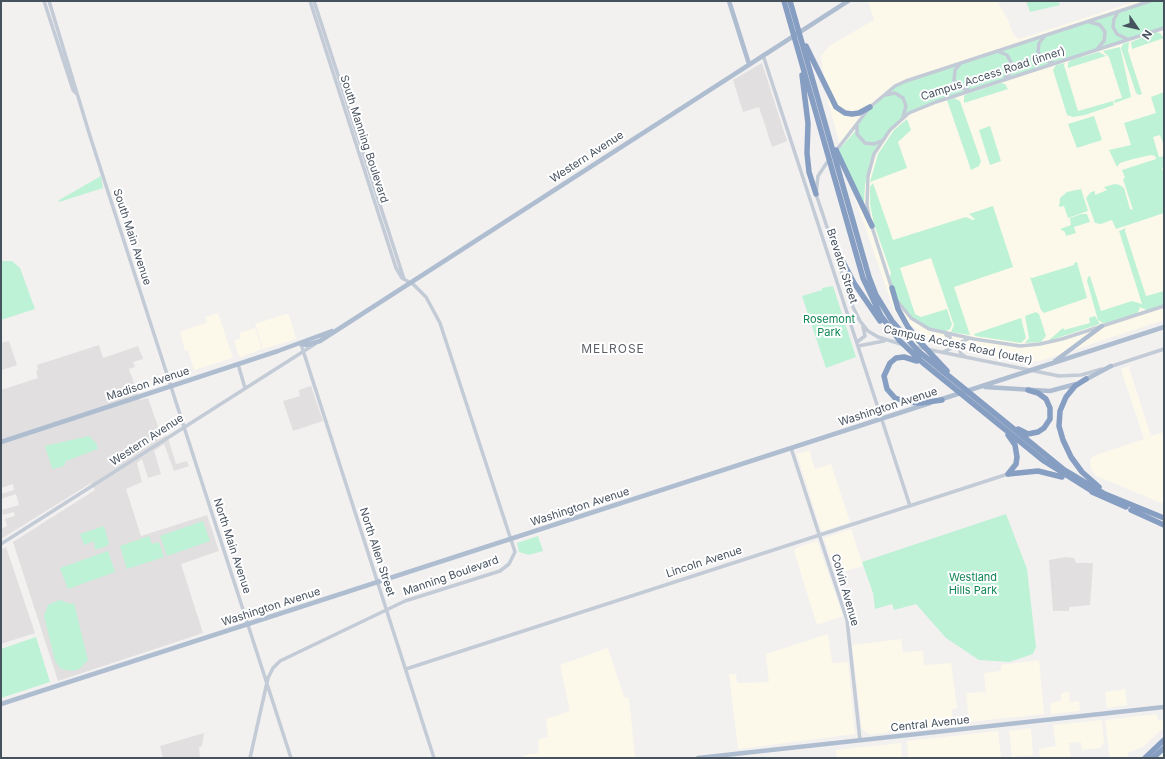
<!DOCTYPE html>
<style>
body{margin:0}
#map{position:relative;width:1165px;height:759px;overflow:hidden;background:#f3f0f0;font-family:Inter,sans-serif}
canvas{display:block}
.frame{position:absolute;inset:0;border:2px solid #47525f;pointer-events:none}
.north{position:absolute;left:1117px;top:8px;width:40px;height:40px;-webkit-text-stroke:3px #fff;paint-order:stroke;rotate:124deg;font-size:11px;font-weight:700;line-height:16px;text-align:center;color:#47525f}
.north::after{content:'';display:block;margin:auto;width:14px;height:18px;background:#47525f;clip-path:polygon(50% 0,100% 100%,50% 72%,0 100%)}
</style>
<div id="map">
<canvas width="1165" height="759"></canvas>
<div class="frame"></div>
<div class="north">N</div>
</div>
<script>
const context = document.querySelector('canvas').getContext('2d');
context.lineJoin = 'round';
function paint(path, color) { context.fillStyle = color; context.fill(path, 'evenodd'); }
const toPath = rows => new Path2D(rows.map(r => 'M' + r).join(''));
function trace(path, color, width, dash) { context.strokeStyle = color; context.lineWidth = width; context.lineCap = dash ? 'butt' : 'round'; context.setLineDash(dash || []); context.stroke(path); }
function write(font, color, halo, rows, align = 'center') {
  context.font = font + ' Inter,sans-serif'; context.lineWidth = 4; context.setLineDash([]); context.textBaseline = 'middle'; context.strokeStyle = halo; context.fillStyle = color; for (const [text, x, y, turn = 0] of rows) {
    context.save(); context.translate(x, y); context.rotate((+turn || 0) * Math.PI / 180); context.textAlign = isNaN(turn) ? turn : align; if (halo) context.strokeText(text, 0, 0); context.fillText(text, 0, 0); context.restore();
  }
}
paint(toPath([
 [868,1,997,1,1008,20,1014,36,1020,39,1137,1,1164,1,1164,320,1040,361,1011,361,933,342,895,313,856,201,827,98,821,56,829,46,874,20],
 [218,313,233,358,194,370,188,350,185,351,180,332,203,324,207,322,205,317],
 [286,314,289,315,296,339,263,349,255,324],
 [255,328,262,349,241,357,239,356,234,341,241,338,239,333],
 [1132,365,1129,368,1151,436,1164,432,1164,504,1096,476,1091,469,1090,460,1093,456,1144,439,1121,369],
 [809,450,815,469,831,464,850,522,823,531,821,530,797,454],
 [851,529,863,566,836,574,824,538],
 [817,541,843,616,817,625,794,551,796,548],
 [828,634,832,663,848,662,855,734,738,749,729,674,736,674,737,683,769,682,766,654],
 [901,639,903,652,923,651,924,665,951,663,957,708,952,709,953,724,870,735,862,729,852,645],
 [608,648,624,697,629,698,635,757,525,758,524,755,539,753,538,740,548,737,546,719,570,711,560,665],
 [1039,660,1044,714,969,722,966,693,985,692,987,705,984,673,1001,671,1001,665],
 [1125,689,1127,705,1107,708,1105,692],
 [1069,692,1070,702,1079,701,1080,711,1051,714,1050,703,1061,701,1061,693],
 [1157,714,1158,720,1163,720,1164,727,1143,747,1128,753,1127,758,1110,758,1105,720],
 [1102,720,1104,742,1100,748,1082,750,1081,742,1069,743,1071,758,1040,758,1039,749,1056,746,1053,725],
 [1031,728,1033,755,1012,757,1009,731],
 [998,731,1001,756,999,758,908,758,907,741],
 [901,743,902,758,837,758,836,750]
]), '#fdf9ea');
paint(toPath([
 [762,63,787,141,772,147,759,107,743,112,733,80],
 [9,341,17,365,2,370,1,343],
 [99,345,103,358,138,346,143,359,133,362,135,367,129,369,140,400,148,398,162,438,167,435,176,464,187,461,189,466,174,471,164,444,154,451,161,474,148,478,142,459,137,463,142,482,126,489,141,536,207,515,219,551,181,564,203,633,58,681,13,542,95,490,91,483,1,539,1,529,7,526,5,519,15,516,14,512,3,515,2,510,19,505,16,494,1,499,1,494,14,490,13,484,1,488,1,390,38,378,36,371,38,370,37,365],
 [311,386,323,421,293,431,283,401,300,396,299,390],
 [6,547,35,633,1,644,1,550],
 [1066,557,1074,558,1076,563,1093,563,1090,605,1069,607,1069,611,1053,611,1049,560],
 [204,733,202,746,199,747,200,758,163,758,160,746]
]), '#e1dfdf');
paint(toPath([
 [1026,1,1058,1,1060,5,1030,12],
 [1150,1,1164,1,1164,28,947,98,909,113,890,130,870,162,865,185,864,204,838,151,856,130,860,119,895,86],
 [1156,32,1160,33,1164,38,1132,49,1131,42],
 [1129,42,1128,51,1142,94,1139,95,1136,93,1121,48,1123,44],
 [1120,47,1131,97,1115,103,1114,100,1122,98,1109,57,1103,51],
 [1099,52,1106,56,1068,68,1068,63,1071,60],
 [1065,63,1064,65,1078,111,1113,101,1114,105,1085,115,1073,117,1067,115,1053,70,1056,65],
 [1001,83,1005,84,1008,89,964,103,964,96,967,94],
 [1164,92,1164,131,1162,134,1164,134,1164,146,1160,135,1153,137,1159,157,1164,156,1164,167,1162,168,1164,174,1164,213,1116,229,1112,220,1101,224,1095,223,1086,198,1091,192,1095,191,1095,195,1107,190,1104,187,1115,184,1120,185,1124,188,1130,209,1133,210,1123,179,1125,178,1122,170,1156,159,1155,156,1151,155,1133,159,1120,163,1117,167,1109,150,1131,145,1124,123,1156,113,1151,97],
 [954,98,960,101,981,161,979,166,971,170,947,100],
 [1094,116,1102,140,1077,148,1068,124],
 [907,119,911,130,898,142,907,168,870,182,878,154,894,130],
 [990,126,1001,161,990,165,979,130],
 [101,176,103,188,59,202,59,200],
 [873,183,893,240,966,217,973,220,975,219,969,214,993,206,1013,267,954,287,970,335,951,332,954,325,931,258,900,268,915,314,921,317,947,309,952,324,950,329,942,333,917,323,900,307,889,280,891,273,874,224,870,204,870,187],
 [1081,189,1088,211,1068,218,1064,206,1059,207,1060,198,1067,192],
 [1082,214,1087,214,1090,222,1074,227,1076,233,1066,236,1065,232,1060,229,1071,225,1070,218],
 [1126,228,1125,231,1146,296,1164,291,1164,306,1149,311,1140,307,1137,315,1110,323,1103,323,1098,320,1087,281,1088,277,1090,276,1101,311,1132,301,1142,304,1119,231],
 [1,261,12,261,20,268,35,309,1,320],
 [1077,262,1087,298,1044,313,1041,310,1030,277,1032,278,1074,265,1074,263],
 [833,286,856,357,826,368,802,296,822,290,822,288],
 [1036,312,1039,314,1046,336,1041,342,1025,343,1029,338,1025,316],
 [1095,316,1100,324,1048,341,1063,328,1064,330,1090,323,1089,318],
 [1021,318,1026,338,1021,343,975,336,974,334],
 [89,436,96,443,98,449,66,461,64,466,53,469,52,468,45,446],
 [1006,514,1027,569,1036,647,1033,654,1009,662,979,660,946,638,916,604,894,610,892,604,875,609,873,593,862,562],
 [203,521,210,541,167,556,160,536],
 [104,526,109,543,107,546,95,550,94,541,84,545,80,534],
 [149,536,152,544,159,542,164,557,127,569,120,546],
 [538,536,543,551,529,555,519,552,517,543],
 [108,551,115,572,68,589,60,568],
 [60,600,71,604,74,603,88,660,79,669,72,671,61,669,55,661,44,616,48,605],
 [36,637,50,682,1,698,1,649]
]), '#bdf2d6');
trace(toPath([
 [44,1,73,90,77,94],
 [49,1,90,136,291,758],
 [314,1,404,279],
 [1118,12,1114,19,1113,27,1117,34,1127,39],
 [1090,22,1100,25,1105,32,1104,41,1098,48],
 [1044,37,1039,43,1038,52,1044,60,1054,63],
 [997,51,1007,55,1011,62,1011,72,1005,78],
 [763,55,910,506],
 [960,64,955,70,954,80,959,87,969,90],
 [885,95,895,93,903,98,906,106,903,117],
 [857,124,857,134,865,143,874,144,881,141],
 [835,152,870,107,895,86,906,81,1150,1],
 [830,158,818,176,816,194,832,242],
 [869,216,867,205,868,176,874,154,890,130,909,113,936,102,1164,28],
 [871,224,892,289],
 [835,251,853,307,860,321,868,331,878,337,904,345],
 [898,302,911,318,929,329,974,339,1020,346,1040,344,1062,339,1164,306],
 [857,342,865,336,863,327],
 [301,344,434,758],
 [858,346,884,341],
 [916,347,1059,376,1081,375,1102,369],
 [943,352,950,349,952,343,950,337,946,335],
 [966,357,961,354,959,346,961,342,968,339],
 [238,364,245,388],
 [1109,367,1164,349],
 [791,448,847,620,860,740],
 [1,544,315,344],
 [406,669,1008,474],
 [250,758,268,678,273,668,280,661,405,601,500,571,509,564,515,552,440,323,426,297,414,285,402,278,396,268,310,1]
]), '#c3cbd6', 3.5);
trace(toPath([
 [729,1,749,64],
 [301,344,307,345,320,341,848,1],
 [1055,361,1102,326],
 [1083,381,1111,366],
 [985,387,1050,391,1076,384],
 [939,400,1164,327],
 [1,442,278,351,332,331],
 [1,704,930,403],
 [698,758,1164,707]
]), '#afbdd0', 4.5);
trace(toPath([
 [784,1,863,278,881,316,900,341,922,362,1044,461,1095,493],
 [790,1,869,277,876,295,892,321,918,351,1063,469,1105,494,1164,518],
 [806,46,836,107,845,113,852,114,859,113,870,107],
 [802,75,808,123,807,153,809,172,816,194],
 [836,150,872,226],
 [832,241,854,283,880,321],
 [892,288,898,309,908,327,918,340,947,371],
 [917,361,904,357,896,358,890,363,884,376,887,389,895,398,907,402,920,403,942,400],
 [1086,379,1075,386,1066,397,1060,411,1059,426,1063,440,1071,457,1082,472,1099,487],
 [1018,429,1028,434,1038,432,1044,428,1050,419,1050,408,1046,399,1038,393,1028,390],
 [1008,435,1015,445,1017,457,1016,464,1008,474],
 [1008,474,1038,471,1062,477],
 [1092,492,1126,507],
 [1131,510,1164,525],
 [1145,758,1164,740],
 [1153,758,1164,748]
]), '#869ec2', 5.5);
write('11px', '#47525f', '#fff', [
 ["Campus Access Road (inner)",993,74,-18],
 ["South Manning Boulevard",364,139,72],
 ["Western Avenue",587,157,-33],
 ["South Main Avenue",132,237,72],
 ["Brevator Street",842,266,72],
 ["Campus Access Road (outer)",958,345,12],
 ["Madison Avenue",148,384,-18],
 ["Washington Avenue",888,407,-18],
 ["Western Avenue",147,440,-33],
 ["Washington Avenue",580,507,-18],
 ["North Main Avenue",232,546,72],
 ["North Allen Street",377,552,72],
 ["Lincoln Avenue",704,562,-18],
 ["Manning Boulevard",451,576,-19],
 ["Colvin Avenue",845,590,74],
 ["Washington Avenue",271,607,-18],
 ["Central Avenue",930,724,-6]
]);
write('11px', '#128656', '#fff', [
 ["Rosemont",829,320],
 ["Park",829,333],
 ["Westland",973,578],
 ["Hills Park",973,591]
]);
context.letterSpacing = '1px';
write('12px', '#5c6066', '#fff', [
 ["MELROSE",613,349]
]);
context.letterSpacing = '0px';
</script>
